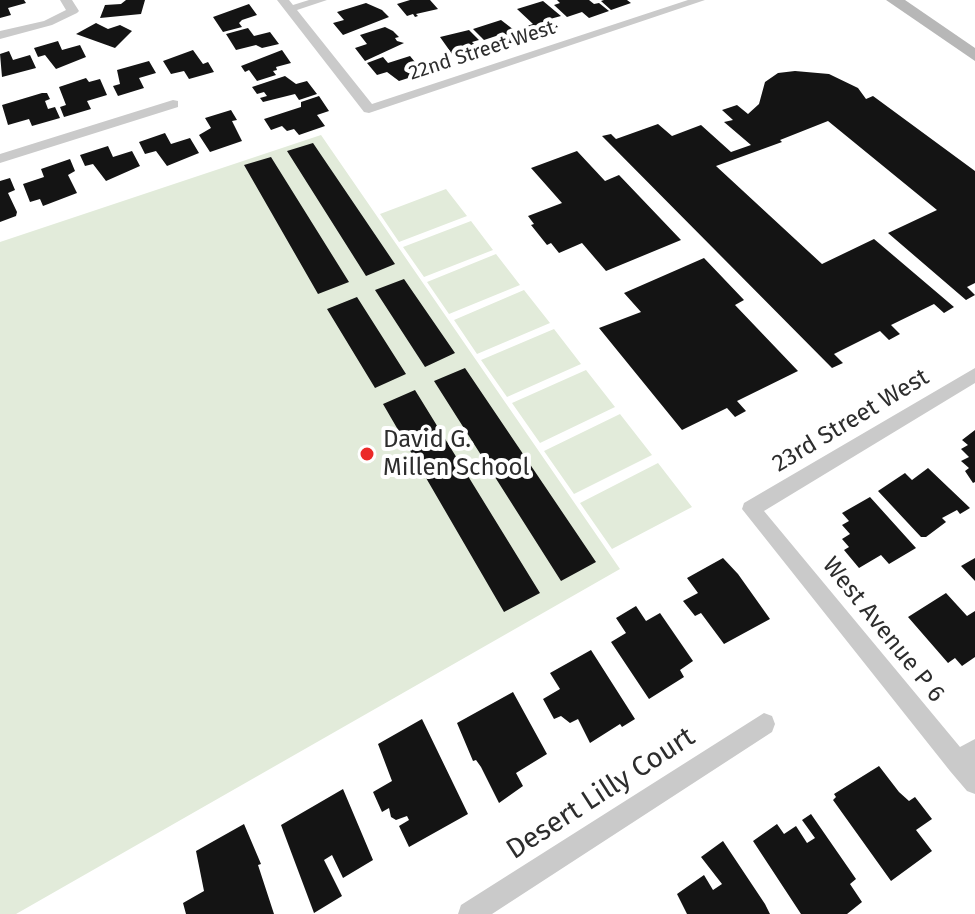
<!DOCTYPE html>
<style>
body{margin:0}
canvas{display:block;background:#fff}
</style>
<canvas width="975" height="914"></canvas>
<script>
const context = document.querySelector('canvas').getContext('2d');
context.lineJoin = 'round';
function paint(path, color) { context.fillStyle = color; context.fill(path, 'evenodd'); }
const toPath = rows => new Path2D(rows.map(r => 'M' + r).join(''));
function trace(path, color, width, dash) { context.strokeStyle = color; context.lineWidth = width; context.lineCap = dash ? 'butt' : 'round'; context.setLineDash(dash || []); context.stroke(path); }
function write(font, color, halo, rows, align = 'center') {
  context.font = font + ' "Fira Sans",sans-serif'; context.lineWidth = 8; context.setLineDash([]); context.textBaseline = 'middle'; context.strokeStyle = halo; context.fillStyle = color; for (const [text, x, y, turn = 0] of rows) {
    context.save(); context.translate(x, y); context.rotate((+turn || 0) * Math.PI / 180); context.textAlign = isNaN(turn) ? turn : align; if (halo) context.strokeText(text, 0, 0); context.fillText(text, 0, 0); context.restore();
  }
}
paint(toPath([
 [321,135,620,569,16,914,0,914,0,242],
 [446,189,467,216,399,242,380,214],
 [471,221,493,250,424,277,403,247],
 [496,254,520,285,449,314,427,282],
 [524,290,550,323,477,354,454,320],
 [554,329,581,364,507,397,481,360],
 [586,370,615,407,540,443,512,403],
 [620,414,652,455,574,494,544,451],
 [658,463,692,507,612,549,580,503]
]), '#e2ebda');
paint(toPath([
 [0,0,24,0,26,3,8,8,11,15,0,18],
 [126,0,145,0,141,14,100,18,105,5,121,4],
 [410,0,430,0,438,9,416,14,418,16,415,17,413,14,407,16,397,4],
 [557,0,589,0,594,4,599,3,609,11,589,18,582,12,567,17,554,5,560,3],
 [604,0,627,0,631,3,611,10,601,1],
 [543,1,561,16,550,19,558,27,536,35,527,26,533,24,517,9],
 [366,3,382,10,389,17,343,35,333,23,344,20,337,12],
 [249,4,257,15,242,20,239,23,242,27,223,32,213,17],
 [501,20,514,30,520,28,530,37,508,44,499,35,484,40,473,29],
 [96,23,108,29,120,25,132,31,115,48,76,34],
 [385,27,393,31,399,37,395,38,397,41,404,43,365,61,355,48,367,44,360,35],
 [248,28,254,36,270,32,279,44,262,48,256,45,236,50,226,34],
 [469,30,479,40,472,42,474,44,471,45,479,54,457,61,440,37],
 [58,41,62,50,80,45,86,57,56,69,45,55,38,57,34,48],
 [193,50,203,64,208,62,214,72,189,79,184,71,171,74,163,61],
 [282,50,291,63,276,67,277,70,273,71,276,75,257,81,249,70,245,72,241,66],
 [9,51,13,60,30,55,36,68,2,77,0,54],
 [410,56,424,73,399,81,387,72,377,75,367,63,383,57,388,63],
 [149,61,156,73,139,78,144,88,118,96,113,86,120,84,117,70],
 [795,71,829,74,858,88,866,99,873,96,975,171,975,283,967,287,975,295,966,300,888,233,937,210,828,121,780,140,782,142,716,166,822,264,874,239,954,307,944,313,934,304,891,325,900,334,889,340,880,331,834,354,843,363,832,368,602,136,611,134,616,139,658,124,672,136,701,125,731,152,751,145,724,122,733,120,722,110,737,105,748,114,759,104,765,82,778,73],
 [285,76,296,84,307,81,317,94,299,100,295,94,263,102,260,98,267,96,264,92,257,94,252,87],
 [86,78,89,82,100,79,107,95,87,101,91,109,64,117,60,107,66,105,59,87],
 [42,93,47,93,50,99,45,101,48,109,55,107,60,118,32,126,29,119,8,125,2,105],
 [319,96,329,111,317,115,325,126,299,135,294,129,287,131,282,126,271,130,264,119,301,107,301,102],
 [231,110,237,120,232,121,242,141,210,152,199,135,211,128,205,118],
 [165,133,171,144,190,138,199,153,167,166,156,151,145,154,139,142],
 [313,143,395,264,366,276,287,151],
 [108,146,113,157,132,151,140,166,106,181,93,164,85,166,80,155],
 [577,151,605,181,619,175,681,240,606,271,582,243,559,253,551,243,547,245,531,225,534,224,528,216,562,203,531,168],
 [271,157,349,282,318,294,244,165],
 [70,159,75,171,68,175,77,193,43,206,40,199,30,202,23,184,44,177,41,169],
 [10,178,15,190,8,193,17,212,16,216,0,222,0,181],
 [704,258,744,300,735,305,798,371,737,401,746,411,735,417,727,408,682,430,599,328,641,312,624,293],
 [404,279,455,353,425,367,375,290],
 [357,297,406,374,375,388,327,309],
 [465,368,596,562,561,581,434,381],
 [415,390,540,593,504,612,383,404],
 [975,430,975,482,973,483,965,471,969,468,961,461,969,457,961,449,968,445,962,440],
 [928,468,970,508,960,514,957,510,942,518,946,522,926,537,921,537,878,491,905,473,912,480],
 [870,497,916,548,889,564,881,555,859,568,844,550,849,547,842,539,850,534,842,525,849,521,842,513],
 [723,558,738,574,770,619,724,644,701,613,695,616,683,601,698,593,687,578],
 [975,558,975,581,961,566],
 [946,593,967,616,975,611,975,657,962,666,955,658,948,663,908,617],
 [636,606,646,621,660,613,693,661,680,670,684,677,649,699,611,642,626,633,616,618],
 [591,650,635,719,622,727,620,724,590,743,578,719,570,723,561,716,554,719,543,699,560,689,550,673],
 [513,692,547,754,516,773,523,786,499,803,481,767,476,760,473,761,457,723],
 [422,719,468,814,409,847,399,826,409,820,407,816,396,820,391,817,389,808,382,812,373,792,392,781,378,744],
 [879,766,899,792,909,801,915,797,932,819,916,830,932,851,891,881,833,800,836,797,834,794],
 [343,789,373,860,343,878,332,855,324,860,342,896,314,913,281,825],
 [811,814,856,879,850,884,862,902,847,914,801,914,753,841,777,824,784,834,796,826,807,843,815,838,802,820],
 [244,824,261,864,258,865,274,914,186,914,183,903,204,891,196,851],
 [723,841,765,904,770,914,687,914,677,894,704,875,713,890,722,884,701,857]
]), '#141414');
paint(toPath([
 [60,0,72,0,79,11,77,13,52,25,0,39,0,31,44,21,66,10,60,0],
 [277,0,289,0,293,5,309,0,327,0,297,10,372,104,688,0,705,0,369,113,364,112,277,0],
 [173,100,178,101,178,107,0,163,0,154,173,100],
 [975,368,975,383,764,511,960,747,975,739,975,794,967,791,950,771,742,509,744,503,975,368],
 [764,713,772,716,775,724,772,732,492,914,458,914,461,905,764,713]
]), '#cacaca');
paint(toPath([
 [886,0,905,0,975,48,975,61,886,0]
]), '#b7b7b7');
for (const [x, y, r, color] of [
 [367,454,8,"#eb2a28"]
]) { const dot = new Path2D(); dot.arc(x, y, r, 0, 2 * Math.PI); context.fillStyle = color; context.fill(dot); trace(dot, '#fff', 3); }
write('20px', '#2d2d2d', '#fff', [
 ["22nd Street West",482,51,-18]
]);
write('24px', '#2d2d2d', '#fff', [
 ["23rd Street West",851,421,-31],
 ["West Avenue P 6",883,630,51]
]);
write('24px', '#2d2d2d', '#fff', [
 ["David G.",383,440],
 ["Millen School",383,468]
], 'left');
write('28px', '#2d2d2d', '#fff', [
 ["Desert Lilly Court",601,794,-33]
]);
</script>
